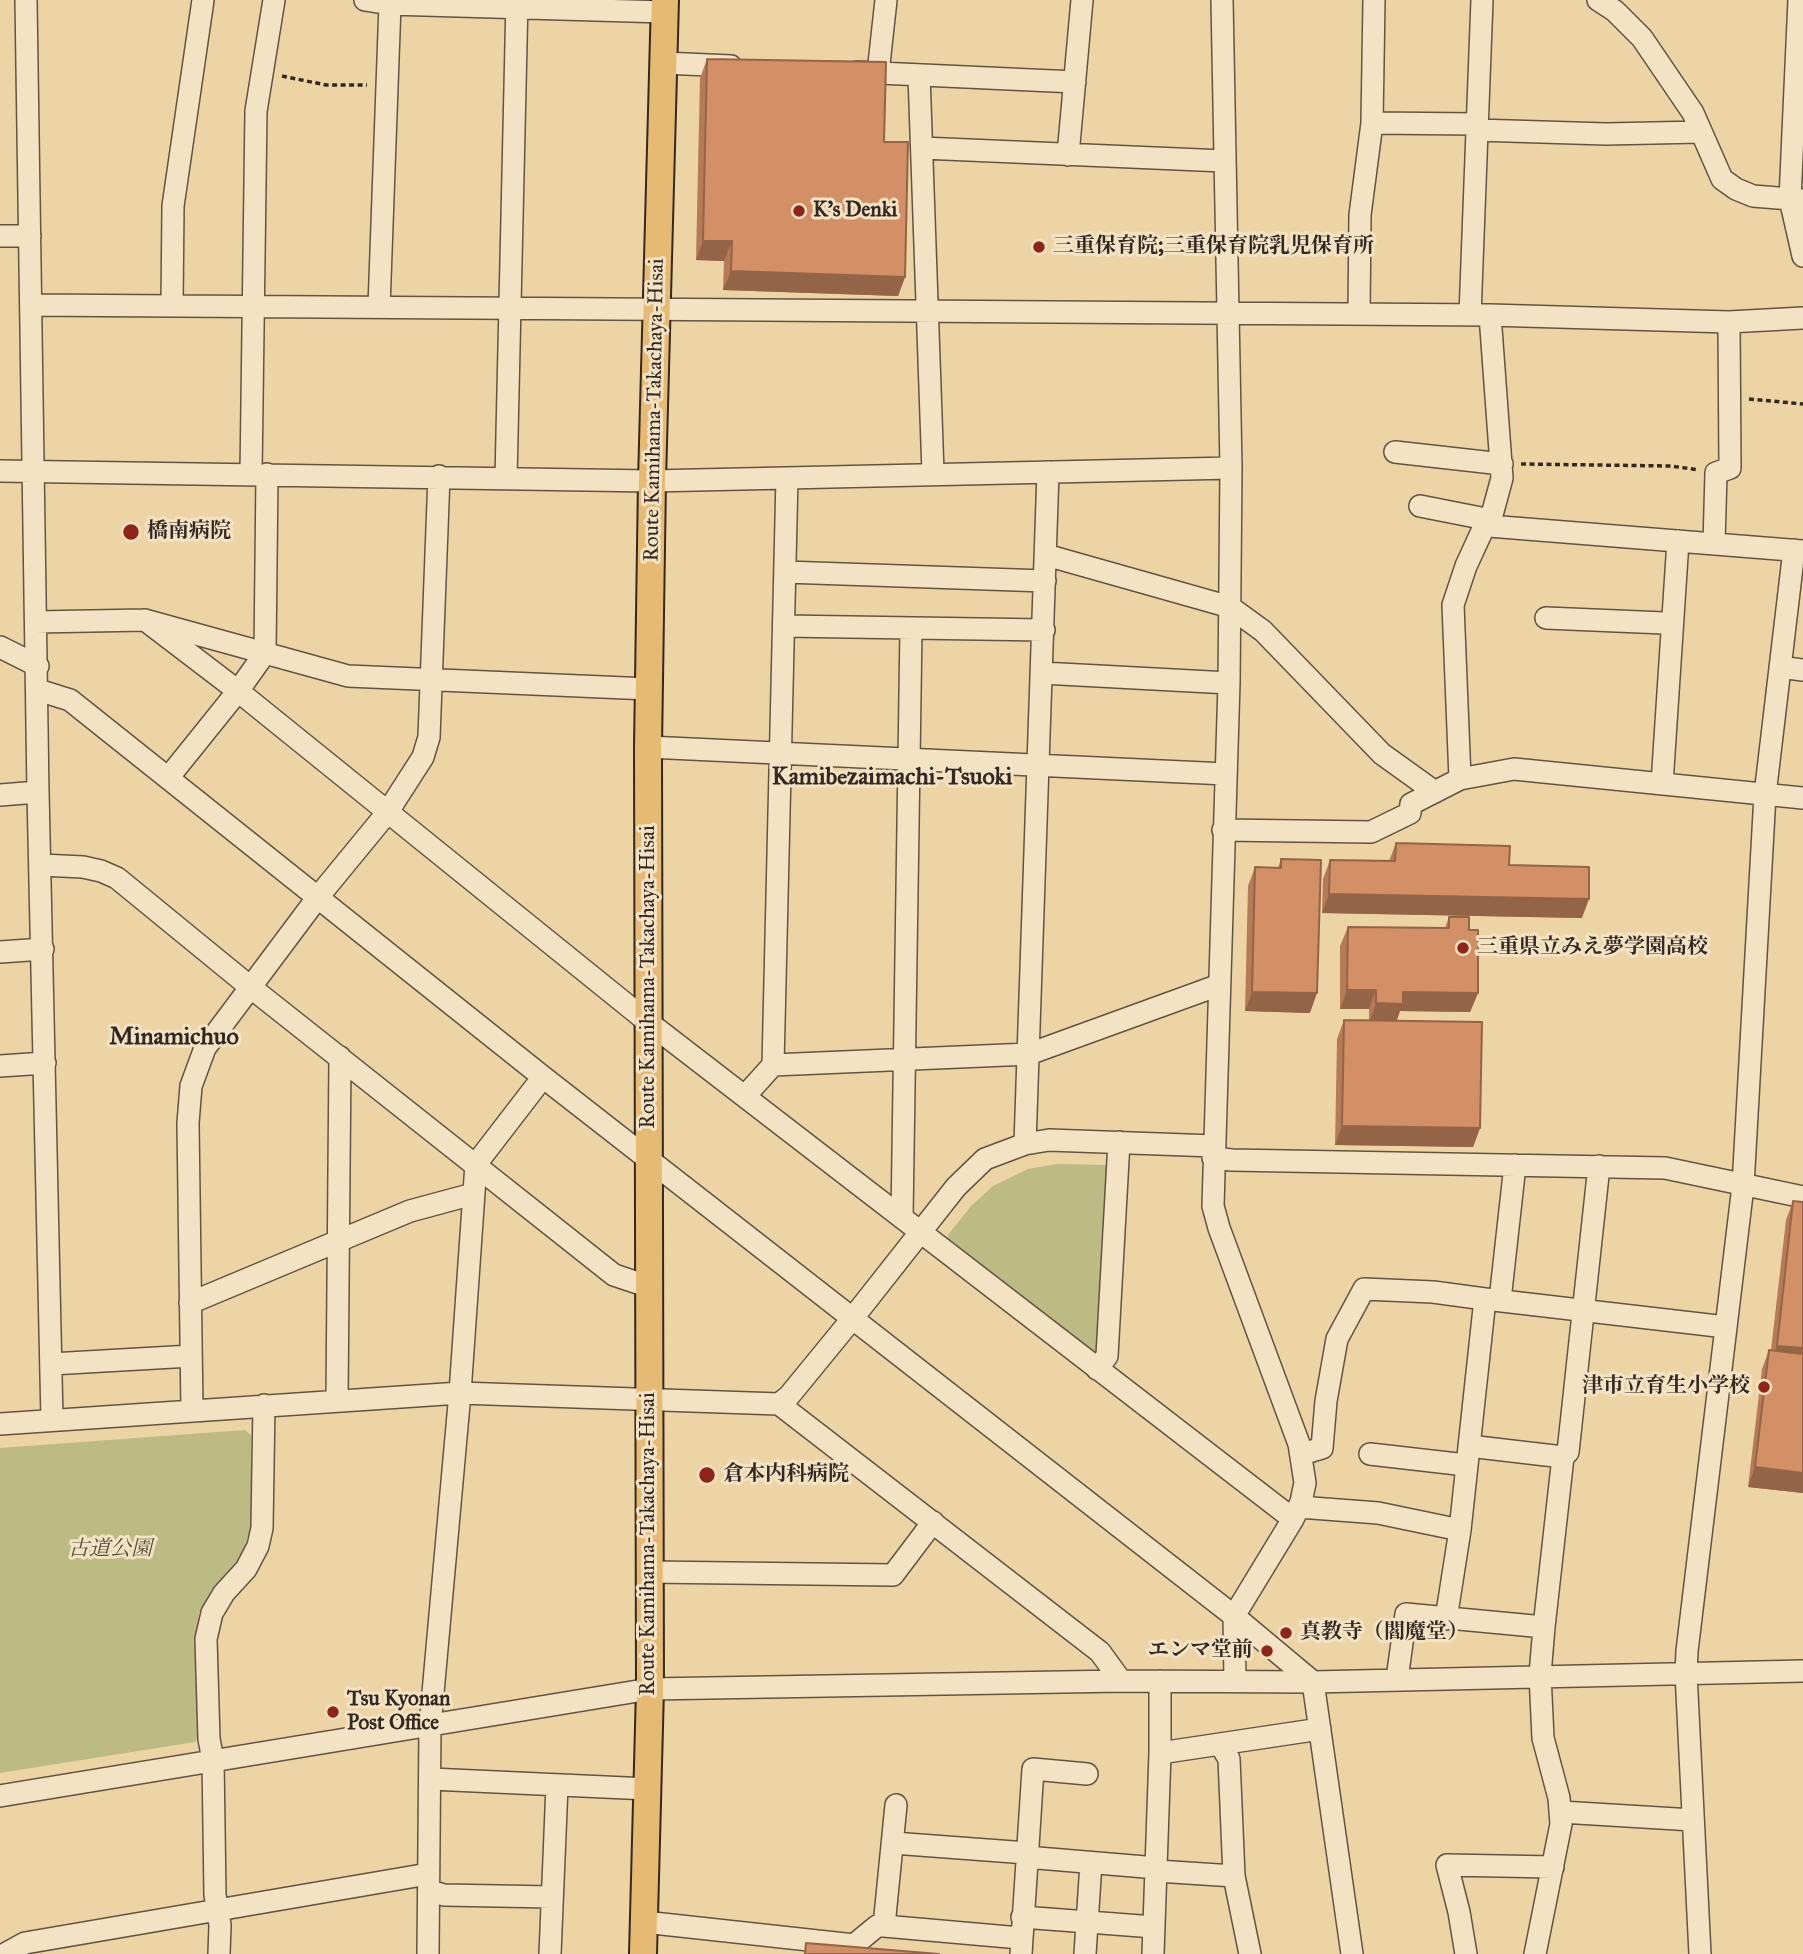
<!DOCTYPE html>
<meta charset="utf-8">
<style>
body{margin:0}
canvas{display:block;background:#ecd4a5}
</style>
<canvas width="1803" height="1954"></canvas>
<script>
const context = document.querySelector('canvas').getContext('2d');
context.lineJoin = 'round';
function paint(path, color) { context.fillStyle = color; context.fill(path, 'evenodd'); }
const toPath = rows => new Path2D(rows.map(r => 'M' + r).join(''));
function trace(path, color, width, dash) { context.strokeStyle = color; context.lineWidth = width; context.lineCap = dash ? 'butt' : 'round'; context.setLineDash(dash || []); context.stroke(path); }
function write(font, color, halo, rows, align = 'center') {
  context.font = font + ' "IM FELL Great Primer","Noto Serif JP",serif'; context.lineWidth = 6; context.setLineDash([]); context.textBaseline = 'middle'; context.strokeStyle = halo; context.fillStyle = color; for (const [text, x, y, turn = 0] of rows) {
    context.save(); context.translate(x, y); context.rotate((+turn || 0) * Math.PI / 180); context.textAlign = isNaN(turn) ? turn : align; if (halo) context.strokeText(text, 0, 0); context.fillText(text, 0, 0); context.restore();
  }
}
paint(toPath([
 [1057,1164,1108,1165,1103,1349,1094,1353,947,1242,948,1235,971,1206,993,1186,1028,1169],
 [245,1430,251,1435,251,1528,241,1556,199,1613,195,1643,198,1737,195,1742,0,1773,0,1448]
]), '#bcbb83');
const minor = toPath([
 [26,0,38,792,52,1420],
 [365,0,390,4,664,12],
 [1222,0,1231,468,1229,683,1213,1206,1219,1228,1299,1444,1305,1483,1301,1502,1293,1519,1234,1616,1235,1681],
 [1598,0,1615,11,1642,38,1693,113,1722,179,1736,189,1753,196,1803,200],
 [1799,0,1790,199,1803,256],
 [663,63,731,66],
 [857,72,1075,82],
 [878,73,886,0],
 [919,75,933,473],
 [1372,123,1477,124],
 [1477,130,1606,134,1700,132],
 [922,148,1224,161],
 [1068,155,1082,0],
 [0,236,30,236],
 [31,305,1490,315,1729,322,1803,318],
 [172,306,173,206,203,0],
 [379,307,390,4],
 [1359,314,1360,215,1372,123,1374,0],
 [1470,315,1482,0],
 [1395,452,1502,464],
 [0,471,652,481,1231,468],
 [251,474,256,111,274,0],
 [506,478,517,0],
 [1420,506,1491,520],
 [1489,526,1803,551],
 [1714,544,1716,473,1730,468,1729,322],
 [1046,555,1230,607,1263,631,1382,754,1435,792],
 [785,572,1045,581],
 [1546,618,1664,623,1672,628],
 [145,620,238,691,648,1022,1293,1519],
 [36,622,145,620,348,676,649,689],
 [784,626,1044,630],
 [0,647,38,666],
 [1780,667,1803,670],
 [1042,673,1229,683],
 [38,690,70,700,543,1077,1234,1616,1313,1682,1352,1954],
 [648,747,1226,774],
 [168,778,238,691,265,653,267,474],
 [1460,779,1453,605,1466,566,1483,529,1489,526,1502,478,1490,315],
 [1662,784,1678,541],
 [0,795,38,792],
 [1223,830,1371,832,1410,813,1411,804,1460,779,1514,769,1803,798],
 [41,865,83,867,101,871,117,878,249,986,614,1275,650,1287],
 [0,952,43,949],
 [773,1065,1029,1054,1219,985],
 [0,1066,45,1063],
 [745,1096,773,1065,787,478],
 [1025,1144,1048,472],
 [1213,1158,1232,1160,1665,1168,1803,1197],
 [902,1218,911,629],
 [1500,1300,1515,1165],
 [190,1303,410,1211,473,1194],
 [51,1364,191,1356],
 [1097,1369,1107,1356,1119,1142],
 [337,1400,340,1057],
 [779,1404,789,1396,852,1319,956,1187,985,1159,1025,1144,1049,1140,1214,1146],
 [192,1411,188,1123,191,1086,205,1048,318,897,387,813,423,757,429,737,439,476],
 [0,1424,460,1393,779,1404,1100,1652,1121,1681],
 [1469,1446,1563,1457],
 [1302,1454,1322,1448,1326,1401,1337,1339,1364,1289,1433,1292,1485,1299],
 [1370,1454,1466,1465],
 [1299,1507,1378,1513,1460,1530],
 [649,1572,893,1575,933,1522],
 [1446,1619,1460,1530,1485,1299,1726,1327],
 [1397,1679,1406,1614,1544,1627],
 [1220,1744,1229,1759,1234,1876],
 [1160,1753,1320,1729],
 [431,1779,648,1789],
 [0,1796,650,1689,1121,1681,1313,1682,1803,1671],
 [1561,1812,1693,1820],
 [893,1843,1027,1853],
 [1026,1857,1157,1868],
 [1157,1871,1234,1876,1250,1954],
 [430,1891,444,1895,552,1897],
 [1022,1917,1154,1927],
 [644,1922,854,1945,877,1926,884,1926,896,1805],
 [884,1926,1020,1938],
 [5,1954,25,1943,428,1874],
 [219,1954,220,1925,215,1895,213,1760,209,1739,206,1639,212,1613,224,1593,246,1569,258,1546,262,1528,264,1405],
 [428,1954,430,1726,460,1393,476,1164,543,1077],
 [550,1954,557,1786],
 [1021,1954,1033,1769,1087,1774],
 [1085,1954,1091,1863],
 [1153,1954,1160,1753,1160,1681],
 [1466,1954,1459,1912,1447,1865,1553,1867],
 [1535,1954,1561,1824,1559,1798,1543,1738,1540,1675,1544,1627,1563,1457,1568,1452,1599,1166],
 [1700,1954,1686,1673,1687,1651,1743,1186,1765,795,1794,550]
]);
const major = toPath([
 [643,1954,650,1689,648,747,652,481,665,0]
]);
trace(minor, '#625443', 24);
trace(major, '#342922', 30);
trace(toPath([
 [282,76,326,85,367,85],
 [1749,399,1803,404],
 [1521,464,1671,466,1699,470]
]), '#342922', 3.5, [5, 3.5]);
trace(minor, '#f3e3c4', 21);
trace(major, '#e6ba72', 26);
paint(toPath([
 [707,59,884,142,905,277,898,296,723,290,724,261,696,260,700,78],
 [1396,843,1509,865,1582,918,1322,913,1323,879,1330,860,1389,861],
 [1281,859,1310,1013,1245,1011,1248,886,1255,867,1278,868],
 [1449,917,1469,930,1478,993,1470,1012,1400,1011,1396,1021,1480,1128,1473,1147,1335,1145,1337,1039,1344,1020,1369,1020,1369,1009,1340,1009,1340,946,1348,927,1445,928],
 [1793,1201,1803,1202,1803,1493,1748,1487,1762,1369,1769,1350,1771,1350,1786,1220]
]), '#b57b57');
paint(toPath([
 [703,241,732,241,724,261,696,260],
 [731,271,905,277,898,296,723,290],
 [1329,894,1589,899,1582,918,1322,913],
 [1347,990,1376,990,1369,1009,1340,1009],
 [1252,992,1317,993,1310,1013,1245,1011],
 [1403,992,1478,993,1470,1012,1400,1011,1396,1023,1369,1023,1376,1003],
 [1342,1126,1480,1128,1473,1147,1335,1145],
 [1777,1346,1803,1348,1803,1369,1770,1365],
 [1755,1467,1803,1473,1803,1493,1748,1487]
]), '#946447');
const building = toPath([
 [707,59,886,62,884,142,908,142,905,277,731,271,732,241,703,241,707,59],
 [1396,843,1510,846,1509,865,1589,867,1589,899,1329,894,1330,860,1395,861,1396,843],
 [1281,859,1321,860,1317,993,1252,992,1255,867,1281,868,1281,859],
 [1449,917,1469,917,1469,930,1478,930,1478,993,1403,992,1403,1004,1376,1003,1376,990,1347,990,1348,927,1449,928,1449,917],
 [1344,1020,1482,1022,1480,1128,1342,1126,1344,1020],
 [1793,1201,1803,1202,1803,1348,1777,1346,1793,1201],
 [1769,1350,1803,1354,1803,1473,1755,1467,1769,1350],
 [806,1943,939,1954,805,1954,806,1943]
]);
paint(building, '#d38f65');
trace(building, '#946447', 2);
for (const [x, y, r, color] of [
 [799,211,7,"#8f2418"],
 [1039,247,7,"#8f2418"],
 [131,532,9,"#8f2418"],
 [1463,948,7,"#8f2418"],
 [1764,1387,7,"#8f2418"],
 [707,1475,9,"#8f2418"],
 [1286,1633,7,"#8f2418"],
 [1267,1651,7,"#8f2418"],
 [333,1712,7,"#8f2418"]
]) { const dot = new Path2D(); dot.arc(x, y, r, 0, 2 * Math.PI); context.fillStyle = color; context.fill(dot); trace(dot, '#f3e3c4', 2.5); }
write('bold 21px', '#342922', '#f3e3c4', [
 ["K's Denki",813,211],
 ["三重保育院;三重保育院乳児保育所",1053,247],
 ["橋南病院",147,532],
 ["三重県立みえ夢学園高校",1477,948],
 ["津市立育生小学校",1750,1387,"right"],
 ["倉本内科病院",723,1475],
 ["真教寺（閻魔堂）",1300,1633],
 ["エンマ堂前",1253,1651,"right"],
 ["Tsu Kyonan",347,1700],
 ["Post Office",347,1724]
], 'left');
write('21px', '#342922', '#f3e3c4', [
 ["Route Kamihama-Takachaya-Hisai",655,410,-89],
 ["Route Kamihama-Takachaya-Hisai",649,977,-90],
 ["Route Kamihama-Takachaya-Hisai",649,1544,-90]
]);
write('italic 21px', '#564e3a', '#f3e3c4', [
 ["古道公園",110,1550]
]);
write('bold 24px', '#342922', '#f3e3c4', [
 ["Kamibezaimachi-Tsuoki",892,778],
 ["Minamichuo",174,1038]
]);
</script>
